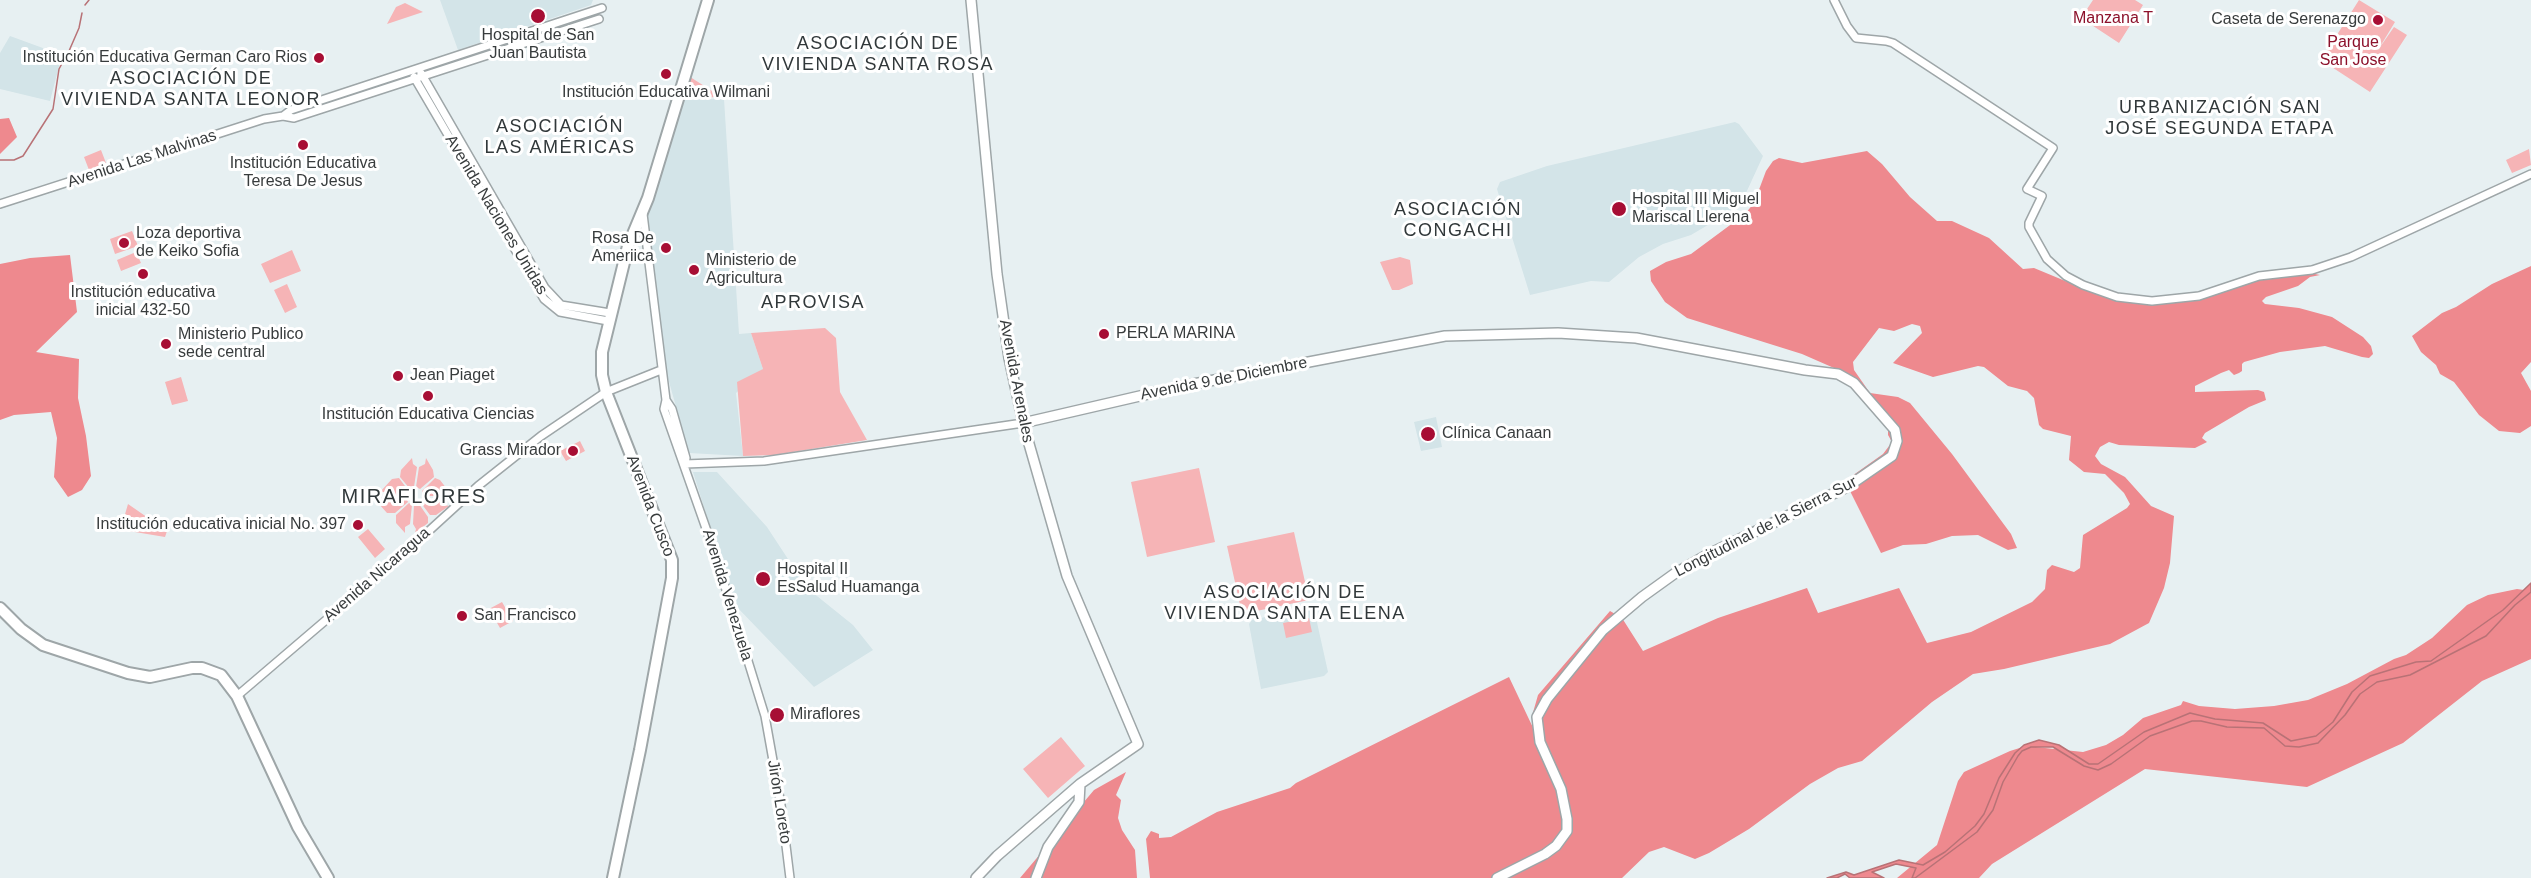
<!DOCTYPE html>
<meta charset="utf-8">
<style>
body{margin:0}
canvas{display:block;background:#e7f0f2}
</style>
<canvas width="2531" height="878"></canvas>
<script>
const context = document.querySelector('canvas').getContext('2d');
context.lineJoin = 'round';
function paint(path, color) { context.fillStyle = color; context.fill(path, 'evenodd'); }
const toPath = rows => new Path2D(rows.map(r => 'M' + r).join(''));
function trace(path, color, width, dash) { context.strokeStyle = color; context.lineWidth = width; context.lineCap = dash ? 'butt' : 'round'; context.setLineDash(dash || []); context.stroke(path); }
function write(font, color, halo, rows, align = 'center') {
  context.font = font + ' Arial,sans-serif'; context.lineWidth = 6; context.setLineDash([]); context.textBaseline = 'middle'; context.strokeStyle = halo; context.fillStyle = color; for (const [text, x, y, turn = 0] of rows) {
    context.save(); context.translate(x, y); context.rotate((+turn || 0) * Math.PI / 180); context.textAlign = isNaN(turn) ? turn : align; if (halo) context.strokeText(text, 0, 0); context.fillText(text, 0, 0); context.restore();
  }
}
paint(toPath([
 [440,0,593,0,591,5,458,50],
 [10,36,62,55,50,101,0,89,0,53],
 [724,99,739,334,751,333,763,369,736,393,743,456,689,453,666,371,646,208,680,100],
 [1735,122,1739,124,1763,156,1740,206,1691,235,1663,244,1639,257,1609,282,1591,281,1530,295,1497,189,1500,182,1547,166],
 [1436,417,1442,447,1421,451,1414,422],
 [693,472,717,472,767,527,807,588,853,625,873,650,814,687,734,604],
 [1311,607,1314,609,1328,672,1324,676,1261,689,1249,624,1252,620]
]), '#d3e4e8');
paint(toPath([
 [2093,0,2135,0,2143,5,2119,43,2081,18],
 [2359,0,2395,22,2378,50,2394,27,2407,35,2370,92,2321,60],
 [405,3,423,12,387,24,396,7],
 [687,75,717,94,716,97,680,99],
 [2529,149,2531,165,2512,173,2506,160],
 [101,150,106,163,89,170,84,157],
 [132,231,138,246,115,254,110,239],
 [292,250,301,271,270,283,261,264],
 [136,252,141,263,121,271,117,260],
 [1400,257,1410,260,1413,284,1399,290,1392,290,1380,262],
 [287,284,297,307,285,313,274,290],
 [825,328,836,338,840,392,867,440,774,455,743,456,737,382,763,369,751,333],
 [181,377,188,401,172,405,165,382],
 [580,441,585,451,566,461,560,451],
 [412,458,413,464,417,467,414,487,410,489,400,477,401,470],
 [426,458,433,470,434,477,420,489,416,487,419,467,425,464],
 [1199,468,1215,542,1147,557,1131,482],
 [399,478,408,490,405,496,390,496,386,492,380,492,392,479],
 [435,478,440,480,450,493,445,491,438,496,424,496,422,491],
 [406,498,408,502,395,513,387,513,379,504,385,505,390,499],
 [423,499,438,499,441,504,449,506,436,515,430,515,421,503],
 [409,503,412,505,410,524,405,527,405,533,396,523,396,515],
 [128,504,167,531,165,537,123,530,121,528],
 [419,504,428,517,428,523,415,533,416,529,413,524,414,505],
 [368,529,385,549,375,558,358,537],
 [1294,532,1309,600,1242,614,1227,546],
 [502,602,513,621,500,628,489,609],
 [1309,618,1312,632,1286,638,1283,623],
 [1061,737,1085,766,1048,798,1023,769]
]), '#f6b4b6');
paint(toPath([
 [9,118,17,137,0,154,0,119],
 [1867,151,1882,164,1910,197,1937,221,1952,221,1989,238,2023,269,2034,268,2099,295,2151,304,2189,301,2257,280,2310,273,2320,275,2310,277,2298,286,2266,297,2262,301,2265,304,2299,308,2332,317,2363,337,2371,346,2373,354,2369,358,2362,357,2325,346,2280,352,2244,362,2242,364,2242,371,2239,373,2234,375,2229,370,2221,373,2195,386,2195,392,2258,390,2264,392,2266,400,2249,407,2205,433,2202,438,2207,442,2195,448,2119,445,2109,442,2100,447,2095,456,2101,464,2125,477,2151,506,2174,516,2170,563,2164,588,2149,623,2110,644,2004,669,1973,674,1932,702,1862,761,1838,768,1810,784,1749,829,1709,853,1695,859,1664,847,1649,852,1622,878,1150,878,1146,839,1151,831,1159,834,1159,838,1171,837,1217,812,1290,788,1296,783,1509,677,1536,734,1532,716,1538,695,1610,611,1622,618,1643,651,1718,618,1807,588,1818,613,1899,588,1927,643,1971,632,2032,602,2045,589,2047,570,2052,565,2074,572,2080,568,2083,535,2127,508,2130,504,2124,493,2105,474,2084,472,2069,460,2071,436,2043,429,2039,425,2034,398,2027,391,2008,386,1984,367,1978,366,1933,377,1893,363,1922,333,1920,326,1912,324,1894,331,1879,328,1853,362,1854,370,1870,393,1898,397,1910,403,1952,454,2011,534,2017,548,2008,550,1978,535,1952,536,1926,544,1903,545,1881,553,1850,491,1852,476,1883,454,1892,442,1888,435,1888,419,1850,375,1802,354,1687,318,1665,302,1651,281,1650,271,1666,262,1691,254,1745,214,1754,203,1766,171,1773,161,1779,158,1802,163],
 [70,255,77,312,36,352,79,359,78,398,86,436,91,476,82,490,68,497,54,477,57,438,51,412,14,415,0,420,0,264,30,258],
 [2531,266,2531,362,2521,373,2531,391,2531,426,2520,433,2499,431,2479,415,2454,382,2440,374,2436,365,2421,352,2412,336,2442,313,2456,307,2492,284],
 [2517,589,2531,591,2531,659,2482,681,2403,743,2307,787,2145,769,1992,864,1979,878,1897,878,1937,845,1958,781,1964,772,2010,751,2026,746,2083,752,2106,745,2123,735,2143,718,2181,705,2183,701,2199,706,2235,709,2274,706,2308,700,2347,684,2394,659,2406,655,2432,638,2467,605,2488,595],
 [1126,772,1116,795,1121,800,1118,818,1122,830,1135,850,1137,878,1020,878,1094,790]
]), '#ee898e');
const water = toPath([
 [2531,583,2531,592,2515,605,2486,636,2410,675,2377,682,2360,694,2345,715,2318,743,2299,747,2285,746,2264,728,2227,727,2201,721,2192,721,2150,736,2111,764,2098,770,2084,766,2053,747,2031,747,2022,751,2018,756,2003,782,1993,810,1977,832,1915,878,1912,878,1916,868,1896,864,1872,872,1884,878,1850,878,1845,874,1837,878,1827,878,1846,872,1854,875,1899,860,1923,865,1945,852,1975,826,1984,814,1999,778,2015,753,2024,745,2039,740,2059,745,2089,764,2098,764,2144,732,2190,713,2215,719,2263,723,2291,741,2316,736,2333,722,2352,692,2370,676,2416,662,2431,661,2503,610,2531,583]
]);
paint(water, '#ef898f');
trace(water, '#b87276', 1.5);
trace(toPath([
 [85,5,89,0],
 [0,160,14,160,23,156,53,109,59,69,69,51,79,28,82,13]
]), '#b87276', 1.5);
const minor = toPath([
 [1834,0,1847,26,1856,38,1886,41,1893,43,2053,148,2027,189,2042,196,2029,223,2029,227,2047,259,2066,276,2083,285,2117,297,2152,301,2199,296,2259,276,2312,270,2351,257,2531,174],
 [421,73,545,288,561,305,610,313],
 [414,77,544,299,560,312,608,321],
 [283,116,291,110,602,8],
 [0,204,264,119,283,116,294,118,599,19],
 [643,214,666,400,664,409,714,551,765,716,781,805,790,878],
 [666,400,672,409,686,458,685,464],
 [685,464,764,461,1023,423],
 [237,696,408,550,478,486,541,436,606,392,661,370]
]);
const major = toPath([
 [971,0,997,274,1009,358,1023,423,1067,576,1138,744,1080,784,997,856,976,878],
 [1023,423,1183,386,1445,336,1558,333,1636,338,1805,370,1838,374,1854,383,1895,430,1897,441,1892,456,1847,487,1707,555,1674,574,1642,597,1603,630,1547,699,1537,717,1540,742,1561,789,1567,819,1567,831,1556,846,1545,854,1497,878],
 [1036,878,1048,847,1079,802,1080,784]
]);
const highway = toPath([
 [0,608,21,629,43,645,128,673,150,677,192,668,202,668,221,675,237,696,298,827,328,878],
 [613,878,640,750,672,578,672,560,606,392,602,375,602,352,628,246,648,198,708,0]
]);
trace(minor, '#9ea6a8', 10);
trace(major, '#9ea6a8', 12);
trace(highway, '#9ea6a8', 14);
trace(minor, '#fff', 7);
trace(major, '#fff', 9);
trace(highway, '#fff', 10);
for (const [x, y, r, color] of [
 [538,16,8,"#a70e34"],
 [2378,20,6,"#a70e34"],
 [319,58,6,"#a70e34"],
 [666,74,6,"#a70e34"],
 [303,145,6,"#a70e34"],
 [1619,209,8,"#a70e34"],
 [124,243,6,"#a70e34"],
 [666,248,6,"#a70e34"],
 [694,270,6,"#a70e34"],
 [143,274,6,"#a70e34"],
 [1104,334,6,"#a70e34"],
 [166,344,6,"#a70e34"],
 [398,376,6,"#a70e34"],
 [428,396,6,"#a70e34"],
 [1428,434,8,"#a70e34"],
 [573,451,6,"#a70e34"],
 [358,525,6,"#a70e34"],
 [763,579,8,"#a70e34"],
 [462,616,6,"#a70e34"],
 [777,715,8,"#a70e34"]
]) { const dot = new Path2D(); dot.arc(x, y, r, 0, 2 * Math.PI); context.fillStyle = color; context.fill(dot); trace(dot, '#fff', 2); }
write('16px', '#8c112b', '#fff', [
 ["Manzana T",2113,19],
 ["Parque",2353,43],
 ["San Jose",2353,61]
]);
write('16px', '#383c3d', '#fff', [
 ["Caseta de Serenazgo",2366,20,"right"],
 ["Hospital de San",538,36,"center"],
 ["Juan Bautista",538,54,"center"],
 ["Institución Educativa German Caro Rios",307,58,"right"],
 ["Institución Educativa Wilmani",666,93,"center"],
 ["Institución Educativa",303,164,"center"],
 ["Teresa De Jesus",303,182,"center"],
 ["Hospital III Miguel",1632,200],
 ["Mariscal Llerena",1632,218],
 ["Loza deportiva",136,234],
 ["de Keiko Sofia",136,252],
 ["Rosa De",654,239,"right"],
 ["Ameriica",654,257,"right"],
 ["Ministerio de",706,261],
 ["Agricultura",706,279],
 ["Institución educativa",143,293,"center"],
 ["inicial 432-50",143,311,"center"],
 ["PERLA MARINA",1116,334],
 ["Ministerio Publico",178,335],
 ["sede central",178,353],
 ["Jean Piaget",410,376],
 ["Institución Educativa Ciencias",428,415,"center"],
 ["Clínica Canaan",1442,434],
 ["Grass Mirador",561,451,"right"],
 ["Institución educativa inicial No. 397",346,525,"right"],
 ["Hospital II",777,570],
 ["EsSalud Huamanga",777,588],
 ["San Francisco",474,616],
 ["Miraflores",790,715]
], 'left');
write('16px', '#383c3d', '#fff', [
 ["Avenida Las Malvinas",142,159,-18],
 ["Avenida Naciones Unidas",496,215,59],
 ["Avenida 9 de Diciembre",1224,379,-11],
 ["Avenida Arenales",1016,381,79],
 ["Avenida Cusco",650,506,69],
 ["Longitudinal de la Sierra Sur",1766,527,-27],
 ["Avenida Nicaragua",377,575,-41],
 ["Avenida Venezuela",727,595,73],
 ["Jirón Loreto",779,802,81]
]);
context.letterSpacing = '1.5px';
write('18px', '#31383a', '#fff', [
 ["ASOCIACIÓN DE",878,44],
 ["VIVIENDA SANTA ROSA",878,65],
 ["ASOCIACIÓN DE",191,79],
 ["VIVIENDA SANTA LEONOR",191,100],
 ["URBANIZACIÓN SAN",2220,108],
 ["JOSÉ SEGUNDA ETAPA",2220,129],
 ["ASOCIACIÓN",560,127],
 ["LAS AMÉRICAS",560,148],
 ["ASOCIACIÓN",1458,210],
 ["CONGACHI",1458,231],
 ["APROVISA",813,303],
 ["ASOCIACIÓN DE",1285,593],
 ["VIVIENDA SANTA ELENA",1285,614]
]);
context.letterSpacing = '0px';
context.letterSpacing = '1.5px';
write('20px', '#31383a', '#fff', [
 ["MIRAFLORES",414,497]
]);
context.letterSpacing = '0px';
</script>
